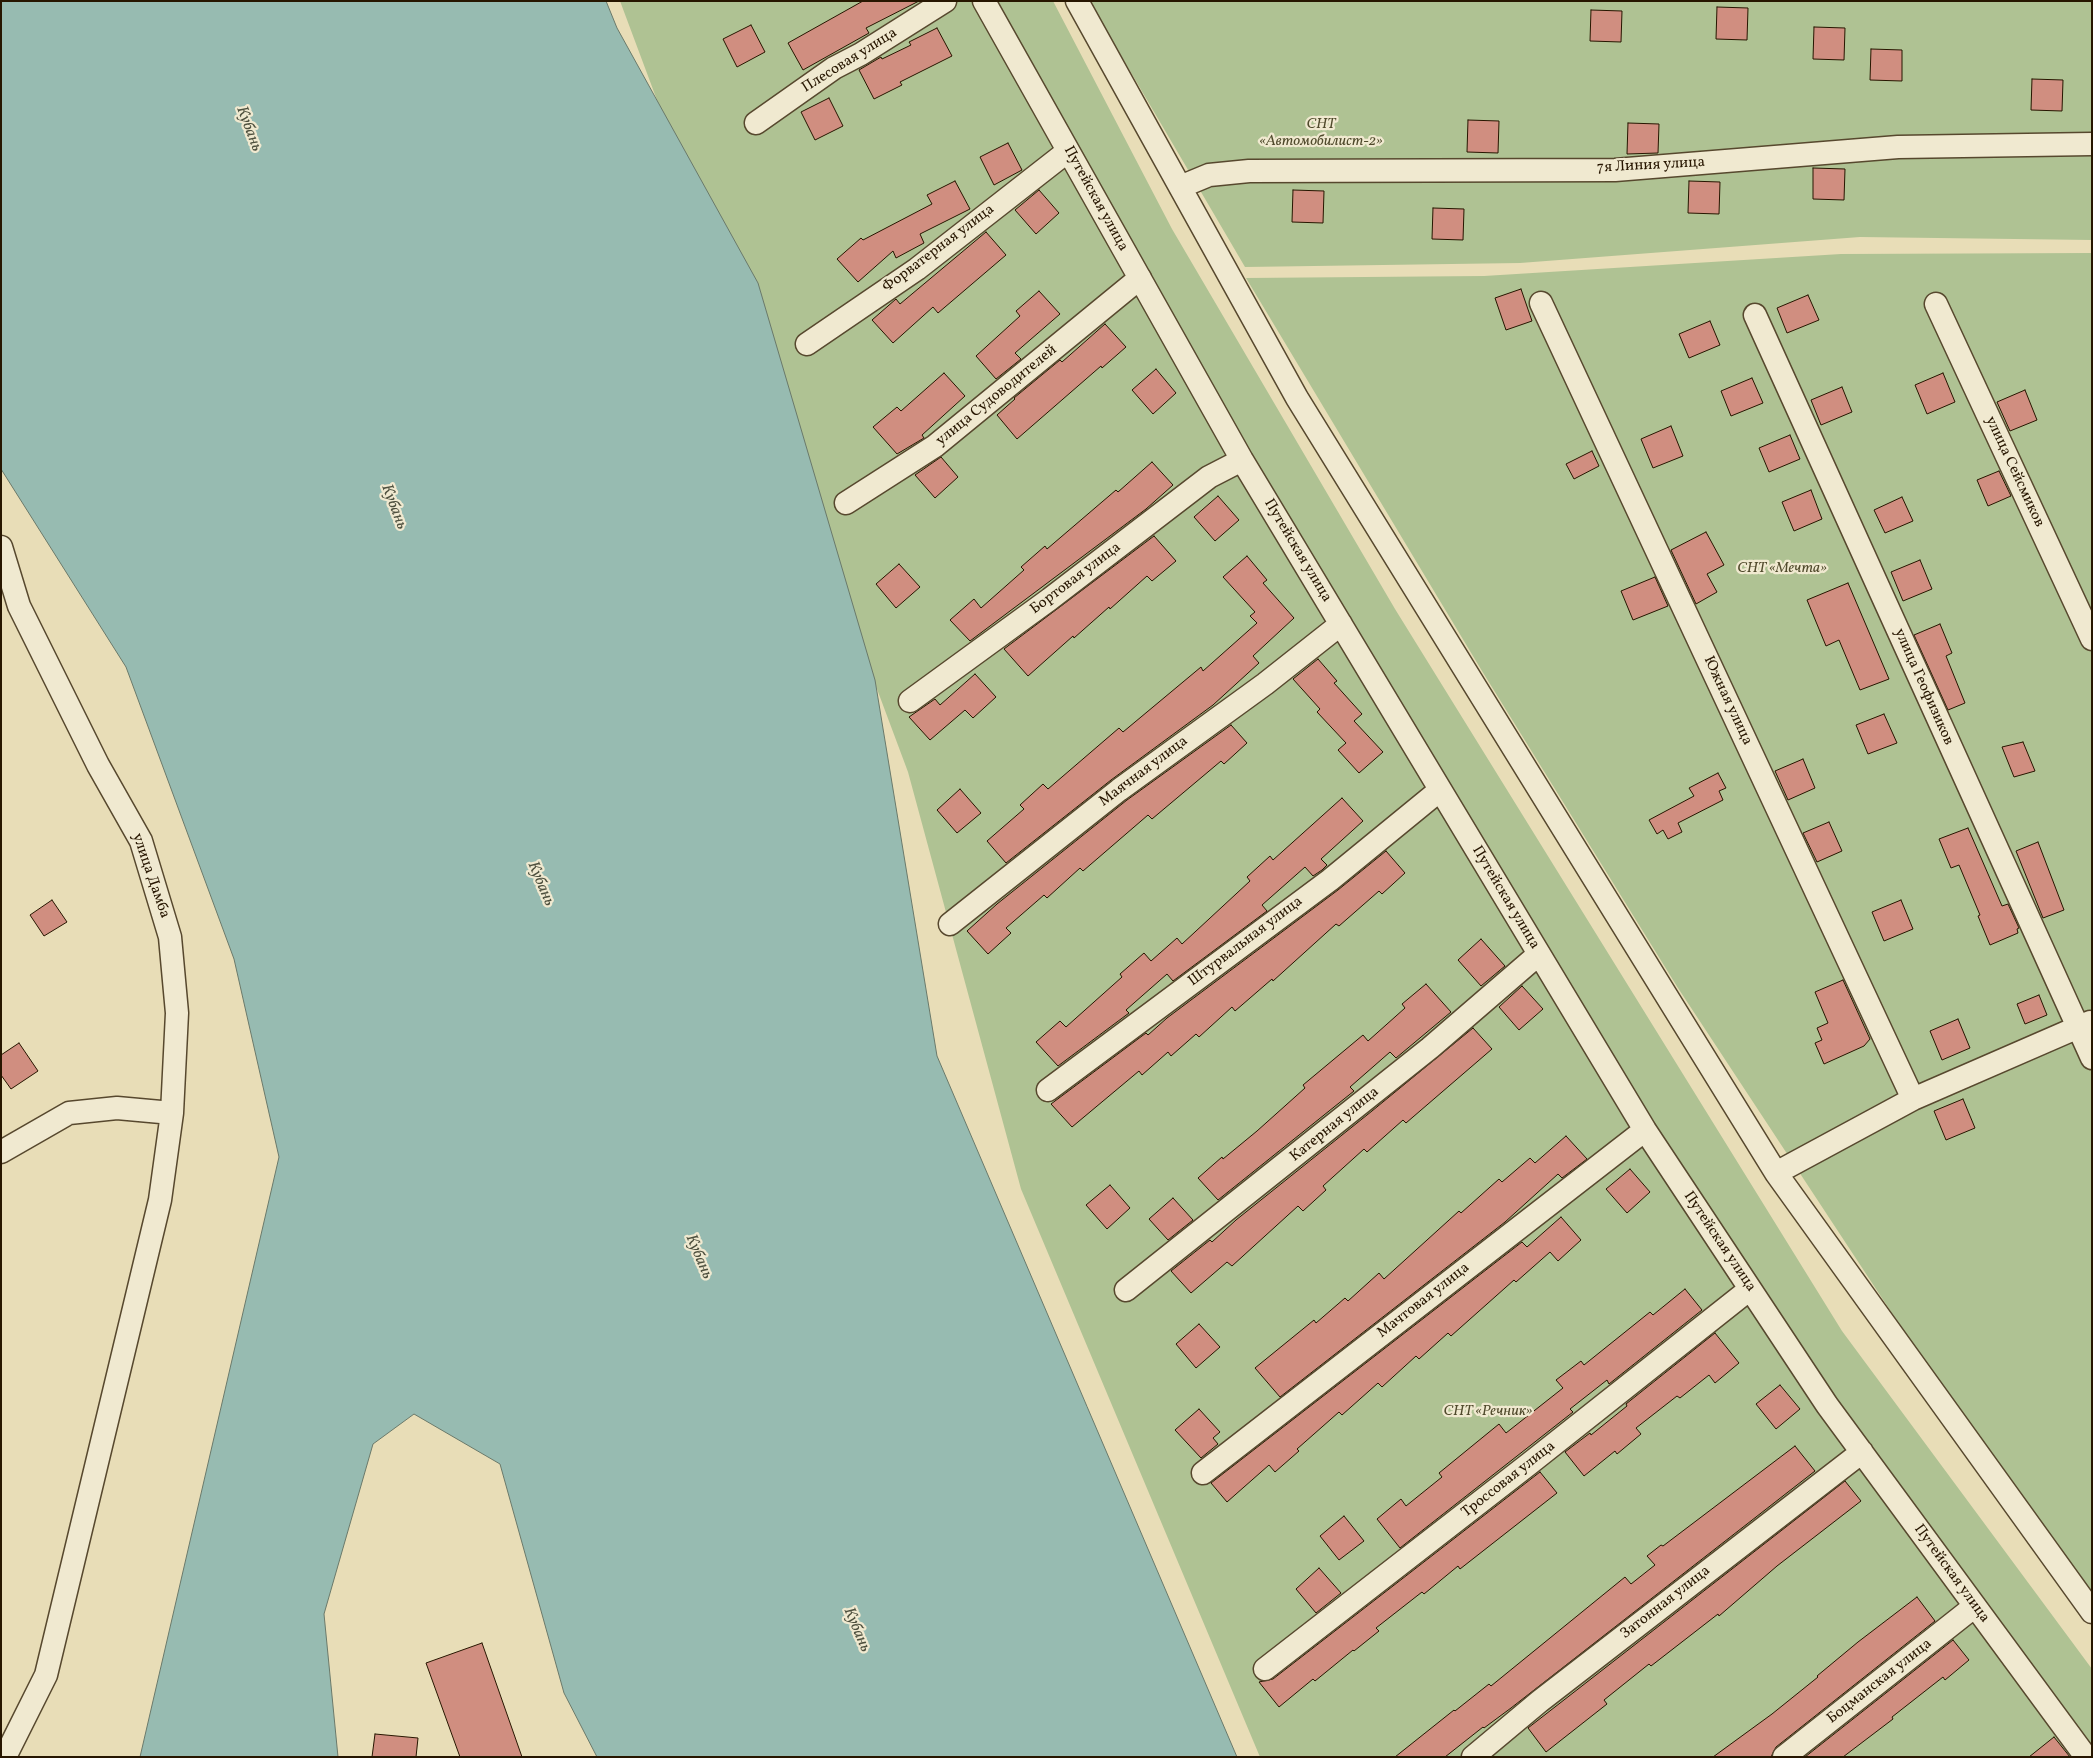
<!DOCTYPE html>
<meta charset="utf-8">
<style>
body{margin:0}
#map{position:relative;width:2093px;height:1758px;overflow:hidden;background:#e8ddb7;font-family:Vollkorn,serif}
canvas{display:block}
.frame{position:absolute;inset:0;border:2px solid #271600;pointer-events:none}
</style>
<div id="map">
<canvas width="2093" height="1758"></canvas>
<div class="frame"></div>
</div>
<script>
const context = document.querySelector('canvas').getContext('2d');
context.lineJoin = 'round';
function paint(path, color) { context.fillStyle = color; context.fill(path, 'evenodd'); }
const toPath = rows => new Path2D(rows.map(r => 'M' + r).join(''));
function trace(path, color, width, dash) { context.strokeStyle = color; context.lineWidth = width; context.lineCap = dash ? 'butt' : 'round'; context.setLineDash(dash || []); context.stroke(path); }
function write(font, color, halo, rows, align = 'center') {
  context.font = font + ' Vollkorn,serif'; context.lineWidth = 4.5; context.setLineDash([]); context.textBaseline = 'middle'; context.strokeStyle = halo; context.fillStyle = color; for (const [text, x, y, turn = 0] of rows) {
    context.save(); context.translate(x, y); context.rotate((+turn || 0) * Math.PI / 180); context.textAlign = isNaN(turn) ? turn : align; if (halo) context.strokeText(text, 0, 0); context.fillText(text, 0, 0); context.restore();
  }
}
paint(toPath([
 [620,1,1053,1,1172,229,1395,609,1842,1331,2092,1669,2092,1757,1260,1757,1021,1189,908,772],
 [1089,1,2092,1,2092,240,1860,237,1520,263,1245,267],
 [2092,253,2092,1596,1903,1330,1678,988,1482,671,1246,278,1484,276,1841,254]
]), '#afc293');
const water = toPath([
 [1,1,606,1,617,28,758,283,875,680,937,1056,1237,1757,597,1757,564,1693,500,1464,414,1414,373,1444,324,1614,338,1757,140,1757,279,1157,234,959,126,667,1,469,1,1]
]);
paint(water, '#97bbb1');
trace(water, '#6a796a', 1);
const building = toPath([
 [863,1,919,1,866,28,869,33,803,70,788,43,863,1],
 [1717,7,1748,8,1747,40,1716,39,1717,7],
 [1591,10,1622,11,1621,42,1590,41,1591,10],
 [751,25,765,52,737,67,723,39,751,25],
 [1814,27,1845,28,1844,60,1813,59,1814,27],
 [937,28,952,56,900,82,902,85,874,99,859,70,881,57,882,59,911,45,909,42,937,28],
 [1871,49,1902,50,1902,81,1870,80,1871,49],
 [2032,79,2063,80,2062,111,2031,110,2032,79],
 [829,98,843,126,815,140,801,112,829,98],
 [1468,120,1499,121,1498,153,1467,152,1468,120],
 [1628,123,1659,124,1658,153,1627,154,1628,123],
 [1008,143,1022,170,994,185,980,157,1008,143],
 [1813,168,1845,169,1844,200,1813,199,1813,168],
 [955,181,970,209,920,234,924,243,896,258,893,251,858,282,837,259,861,238,863,240,932,204,927,195,955,181],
 [1689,181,1720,182,1719,214,1688,213,1689,181],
 [1039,190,1059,213,1036,234,1015,210,1039,190],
 [1293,190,1324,191,1323,223,1292,222,1293,190],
 [1433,208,1464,209,1463,240,1432,239,1433,208],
 [986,232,1006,255,938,313,933,307,893,343,872,320,896,299,900,304,986,232],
 [1521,289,1532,321,1506,330,1495,298,1521,289],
 [1039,291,1060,314,1015,353,1021,359,996,379,976,356,1020,316,1016,311,1039,291],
 [1808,295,1819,320,1787,333,1777,308,1808,295],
 [1710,321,1720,345,1689,358,1679,334,1710,321],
 [1105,324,1126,347,1102,368,1101,366,1017,439,997,415,1015,399,1014,398,1060,360,1062,362,1105,324],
 [1156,369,1176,393,1153,414,1132,390,1156,369],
 [944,373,965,396,922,435,924,438,897,454,873,427,897,407,901,411,944,373],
 [1943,373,1955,402,1927,414,1915,385,1943,373],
 [1752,378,1763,403,1731,416,1721,391,1752,378],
 [1842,387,1852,412,1821,425,1811,400,1842,387],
 [2025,390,2037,420,2010,431,1997,402,2025,390],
 [1671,426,1683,456,1653,468,1641,439,1671,426],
 [1790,435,1800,459,1769,472,1759,448,1790,435],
 [1592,451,1599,466,1574,479,1566,464,1592,451],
 [941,457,958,477,935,498,915,475,941,457],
 [1152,462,1173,485,1146,509,970,641,950,620,974,599,981,608,1024,570,1021,567,1045,546,1047,549,1116,490,1118,492,1152,462],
 [1999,471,2011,496,1988,506,1977,480,1999,471],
 [1811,490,1822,519,1794,531,1782,502,1811,490],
 [1218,496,1239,520,1215,541,1194,517,1218,496],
 [1902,497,1913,521,1885,533,1874,510,1902,497],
 [1706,532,1724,565,1707,574,1717,592,1696,604,1671,550,1706,532],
 [1154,536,1176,561,1152,581,1147,576,1110,609,1109,607,1074,638,1073,636,1028,676,1004,649,1154,536],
 [1247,556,1267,580,1263,583,1294,618,1253,656,1259,663,1213,705,1111,780,1006,863,987,841,1024,809,1020,805,1043,784,1048,789,1119,728,1123,732,1201,667,1203,671,1257,623,1250,616,1255,612,1223,577,1247,556],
 [1920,560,1932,589,1903,601,1891,572,1920,560],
 [899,564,920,587,896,608,876,584,899,564],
 [1655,577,1668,606,1633,620,1621,591,1655,577],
 [1848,583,1889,679,1860,690,1839,640,1826,646,1807,600,1848,583],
 [1940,624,1952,653,1946,656,1965,703,1948,710,1914,635,1940,624],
 [1318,659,1337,681,1334,683,1362,714,1354,721,1383,752,1359,773,1338,750,1346,743,1317,712,1320,709,1293,679,1318,659],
 [975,674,996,697,973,718,965,710,930,740,909,717,935,699,940,705,975,674],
 [1884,714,1897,743,1868,754,1856,725,1884,714],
 [1231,725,1247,743,1224,764,1221,761,1152,819,1148,815,1083,871,1080,868,1047,898,1044,895,1006,928,1011,933,988,954,967,931,997,904,1127,800,1231,725],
 [2023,742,2035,771,2014,777,2002,747,2023,742],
 [1803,759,1815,788,1788,800,1775,771,1803,759],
 [1718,773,1726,788,1719,791,1723,800,1678,823,1682,832,1668,839,1663,830,1657,834,1649,820,1694,796,1689,788,1718,773],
 [960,789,981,813,957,833,937,810,960,789],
 [1342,798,1363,821,1321,859,1327,865,1322,870,1313,876,1305,867,1262,905,1267,911,1173,981,1167,974,1126,1010,1129,1013,1058,1066,1036,1042,1060,1021,1066,1027,1122,977,1120,974,1144,953,1151,961,1177,938,1182,944,1250,881,1247,877,1270,856,1273,860,1342,798],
 [1829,822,1842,851,1817,862,1803,833,1829,822],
 [1968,828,2002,906,2008,904,2019,928,2017,929,2018,933,1990,945,1978,916,1980,915,1959,865,1951,868,1939,839,1968,828],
 [2038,842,2064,910,2043,918,2016,851,2038,842],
 [1386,851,1405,873,1382,894,1379,891,1339,926,1336,924,1273,981,1272,979,1235,1011,1232,1007,1199,1037,1196,1034,1171,1056,1168,1052,1142,1075,1139,1071,1072,1127,1051,1104,1146,1033,1148,1035,1167,1018,1338,890,1386,851],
 [52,900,67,922,44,936,30,915,52,900],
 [1901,900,1913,929,1884,941,1872,912,1901,900],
 [1481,939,1505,966,1481,986,1458,960,1481,939],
 [1843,980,1870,1039,1864,1046,1824,1064,1815,1043,1822,1040,1817,1028,1828,1023,1815,992,1843,980],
 [1426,984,1451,1012,1396,1058,1390,1052,1350,1087,1354,1091,1218,1200,1198,1178,1222,1157,1223,1159,1257,1131,1305,1088,1303,1085,1363,1035,1368,1041,1405,1008,1402,1004,1426,984],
 [1522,986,1543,1009,1519,1030,1499,1007,1522,986],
 [2039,995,2047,1015,2025,1024,2017,1004,2039,995],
 [1958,1019,1970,1048,1942,1060,1930,1031,1958,1019],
 [1473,1028,1492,1049,1406,1123,1403,1120,1367,1152,1364,1149,1323,1186,1326,1190,1303,1211,1298,1206,1232,1266,1227,1262,1191,1293,1171,1271,1210,1240,1212,1242,1236,1220,1372,1111,1473,1028],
 [19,1043,38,1071,11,1089,1,1075,1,1055,19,1043],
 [1963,1099,1975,1128,1946,1140,1934,1111,1963,1099],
 [1566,1136,1587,1159,1562,1178,1558,1174,1505,1222,1280,1397,1255,1368,1314,1320,1316,1323,1345,1298,1348,1301,1379,1273,1384,1279,1459,1211,1461,1213,1499,1179,1502,1182,1530,1158,1535,1163,1566,1136],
 [1630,1169,1650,1192,1627,1213,1606,1189,1630,1169],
 [1110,1185,1130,1208,1107,1229,1086,1205,1110,1185],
 [1173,1198,1193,1220,1168,1240,1149,1219,1173,1198],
 [1561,1217,1581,1240,1558,1261,1550,1252,1516,1282,1514,1280,1451,1336,1448,1333,1419,1359,1416,1356,1382,1387,1378,1383,1342,1415,1339,1412,1297,1449,1299,1451,1275,1472,1269,1465,1227,1502,1211,1483,1522,1242,1527,1247,1561,1217],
 [1685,1289,1702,1310,1609,1384,1607,1380,1570,1409,1573,1412,1400,1548,1377,1519,1401,1499,1406,1506,1442,1477,1439,1473,1499,1424,1506,1433,1563,1388,1556,1380,1581,1361,1584,1365,1650,1312,1653,1315,1685,1289],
 [1199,1324,1220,1347,1196,1368,1176,1344,1199,1324],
 [1715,1333,1739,1363,1715,1383,1709,1375,1680,1398,1677,1396,1636,1428,1641,1434,1617,1454,1615,1451,1584,1476,1565,1452,1590,1433,1591,1435,1627,1406,1626,1404,1715,1333],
 [1780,1385,1800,1409,1776,1429,1756,1404,1780,1385],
 [1199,1409,1220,1432,1213,1438,1218,1444,1201,1458,1175,1430,1199,1409],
 [1795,1446,1815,1471,1511,1708,1484,1728,1483,1727,1445,1757,1395,1757,1454,1710,1455,1711,1489,1684,1491,1686,1625,1577,1631,1584,1655,1565,1647,1556,1661,1545,1663,1546,1795,1446],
 [1540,1472,1557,1493,1460,1569,1458,1566,1424,1594,1422,1592,1376,1628,1379,1631,1354,1651,1353,1650,1315,1681,1313,1679,1279,1707,1259,1682,1273,1679,1540,1472],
 [1845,1481,1861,1501,1777,1566,1719,1616,1718,1614,1651,1666,1649,1664,1604,1700,1607,1704,1546,1752,1528,1728,1845,1481],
 [1344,1516,1364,1541,1339,1560,1320,1536,1344,1516],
 [1319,1568,1341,1593,1316,1613,1296,1589,1319,1568],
 [1917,1597,1935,1621,1776,1747,1771,1757,1713,1757,1772,1714,1818,1677,1817,1676,1858,1642,1917,1597],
 [1953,1640,1969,1660,1945,1680,1943,1677,1892,1717,1893,1719,1843,1757,1805,1757,1953,1640],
 [482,1643,522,1757,460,1757,426,1663,482,1643],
 [375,1734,418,1738,416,1757,372,1757,375,1734],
 [2054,1737,2070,1757,2029,1757,2054,1737]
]);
paint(building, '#d08e80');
trace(building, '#271600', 1);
const minor = toPath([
 [984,1,1242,460,1645,1130,1827,1405,2086,1757],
 [1077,1,1297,398,1776,1173,2092,1612],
 [756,123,834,68,861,54,945,1],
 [1180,187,1209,175,1249,171,1615,170,1898,147,2092,144],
 [1541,303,1913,1099],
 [1936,304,2092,639],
 [1755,315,2092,1058],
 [807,344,917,269,1068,151],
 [846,503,935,446,1140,278],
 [1,547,19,606,98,765,141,841,170,937,177,1013,172,1113,160,1200,46,1675,5,1757],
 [910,701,1050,599,1209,477,1242,460],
 [950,924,1119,790,1265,684,1341,624],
 [1048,1090,1330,880,1440,790],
 [1,1152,69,1113,117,1108,172,1113],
 [1776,1173,1913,1099,2090,1022],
 [1126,1290,1430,1048,1539,954],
 [1203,1473,1645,1130],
 [1265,1669,1529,1464,1750,1289],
 [1473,1757,1540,1701,1862,1452],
 [1784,1757,1975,1606]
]);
trace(minor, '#57482e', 25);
trace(minor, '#f0e9d0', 22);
write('15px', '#271600', '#f0e9d0', [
 ["Плесовая улица",850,61,-32],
 ["7я Линия улица",1651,166,-3],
 ["Путейская улица",1095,199,61],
 ["Форватерная улица",939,249,-37],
 ["улица Судоводителей",997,396,-39],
 ["улица Сейсмиков",2014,472,65],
 ["Путейская улица",1297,551,59],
 ["Бортовая улица",1076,579,-37],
 ["улица Геофизиков",1923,687,66],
 ["Южная улица",1727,701,65],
 ["Маячная улица",1144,772,-37],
 ["улица Дамба",150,876,71],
 ["Путейская улица",1505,898,59],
 ["Штурвальная улица",1246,942,-37],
 ["Катерная улица",1335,1125,-39],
 ["Путейская улица",1719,1242,56],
 ["Мачтовая улица",1424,1301,-38],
 ["Троссовая улица",1509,1480,-38],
 ["Путейская улица",1951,1574,54],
 ["Затонная улица",1666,1603,-38],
 ["Боцманская улица",1880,1682,-38]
]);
write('italic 15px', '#504a2c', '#f0e9d0', [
 ["СНТ",1321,125],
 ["«Автомобилист-2»",1321,142],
 ["СНТ «Мечта»",1782,569],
 ["СНТ «Речник»",1488,1412]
]);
write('italic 16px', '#4e503e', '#f0e9d0', [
 ["Кубань",248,129,69],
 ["Кубань",393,507,69],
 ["Кубань",540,884,67],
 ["Кубань",698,1257,67],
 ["Кубань",856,1630,67]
]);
</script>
